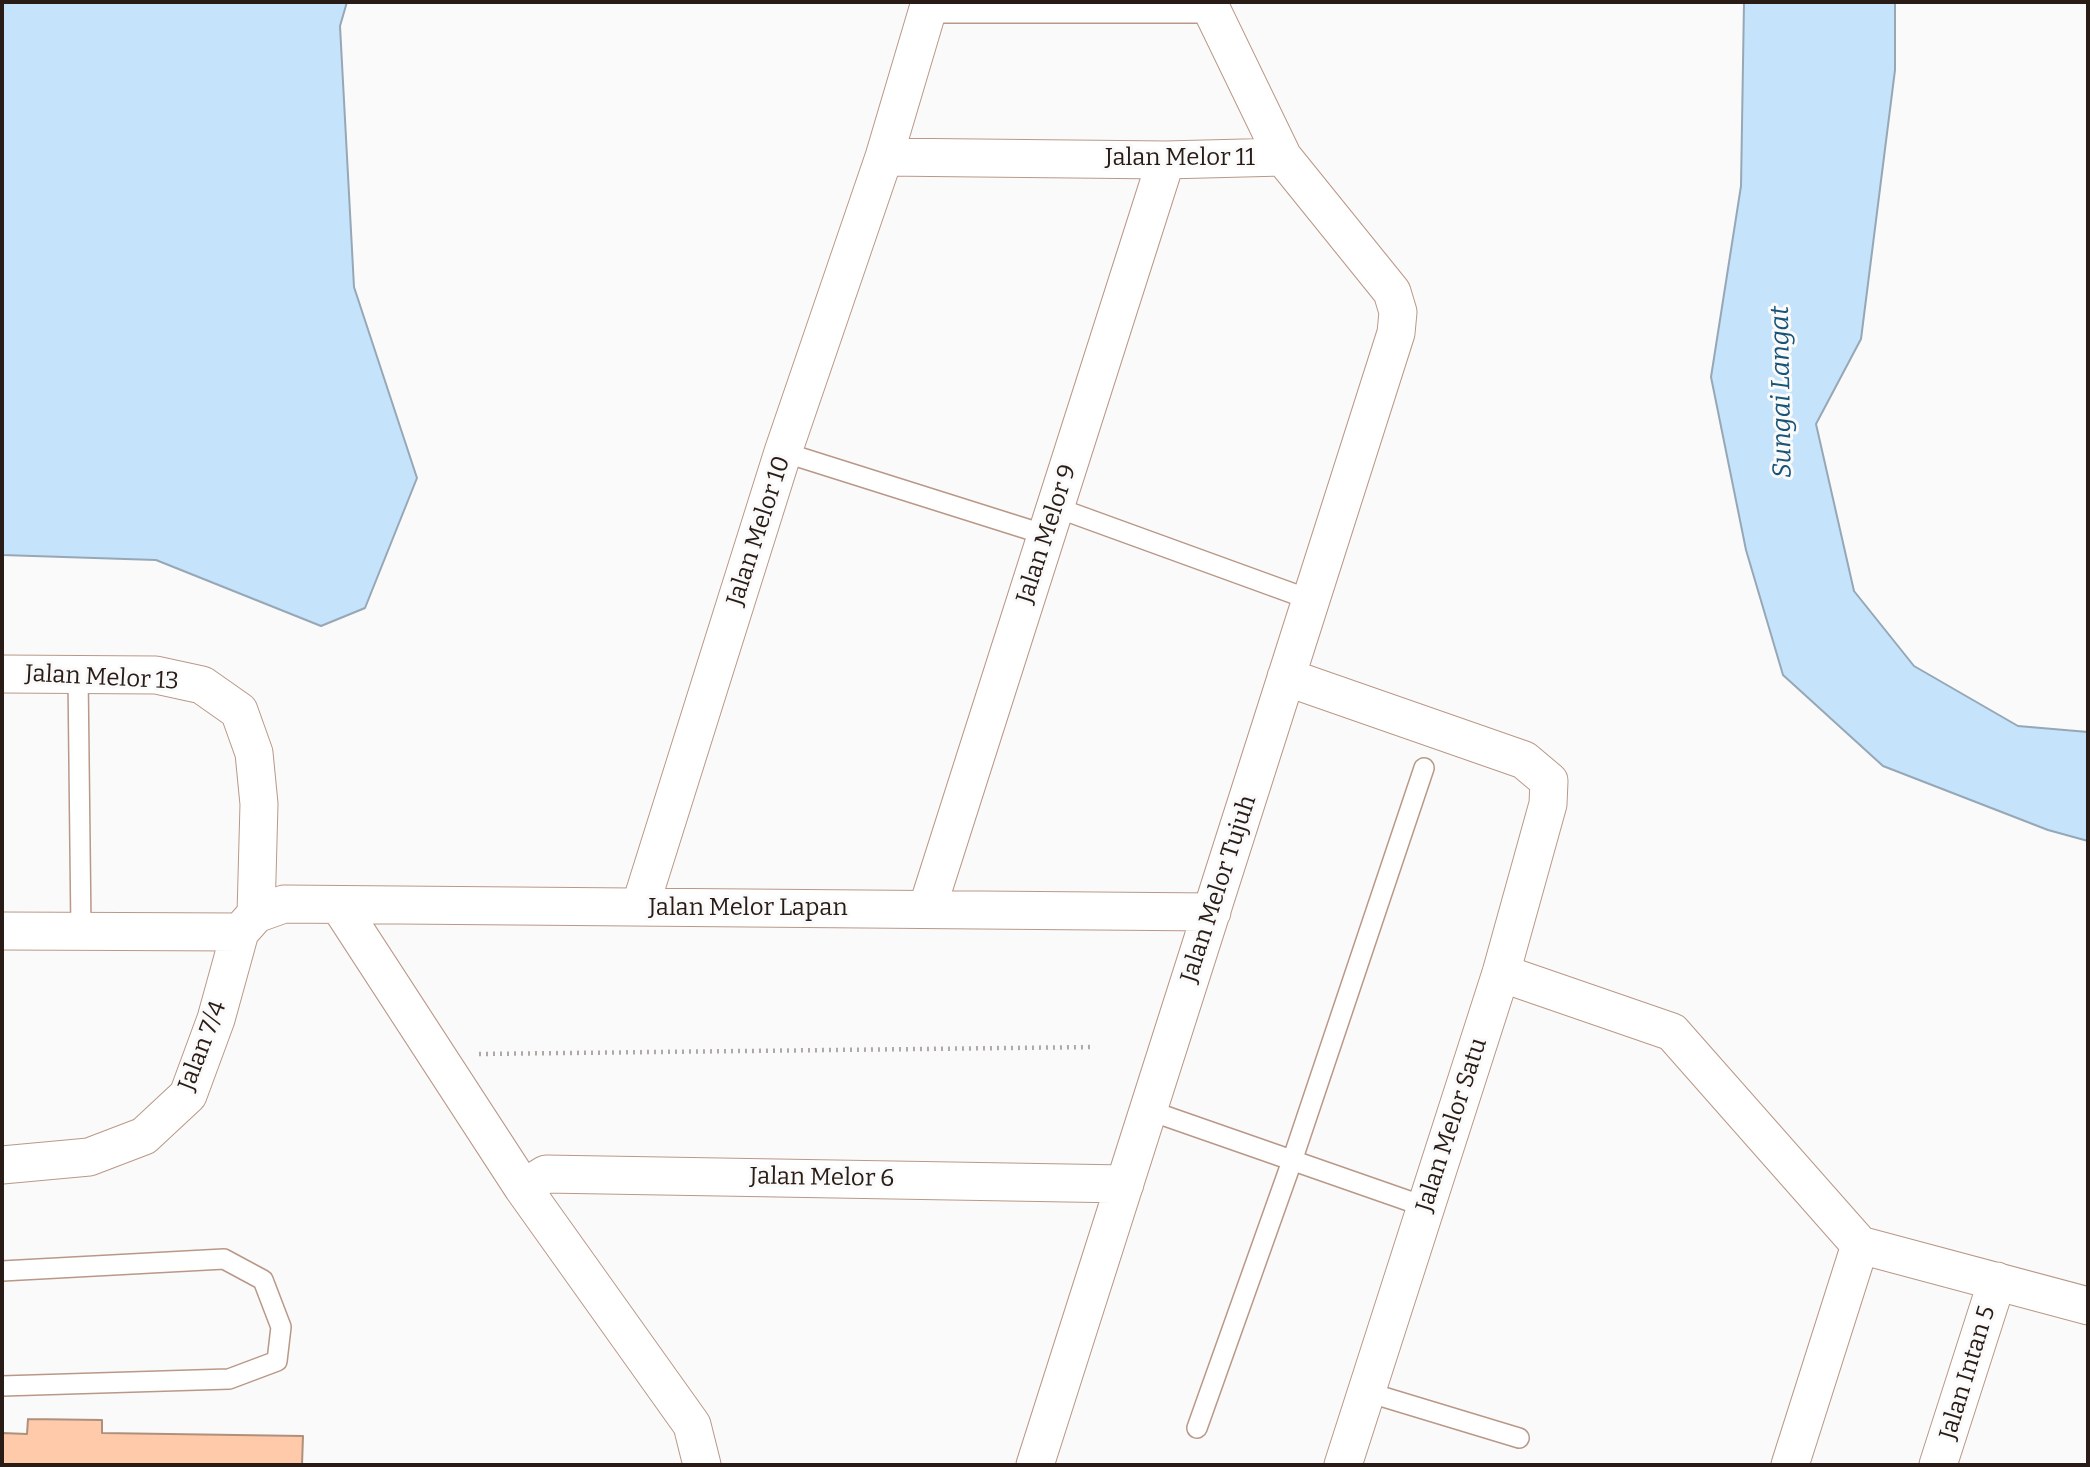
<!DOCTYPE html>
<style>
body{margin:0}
#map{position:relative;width:2090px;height:1467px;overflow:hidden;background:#fafafa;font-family:Bitter,serif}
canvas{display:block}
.frame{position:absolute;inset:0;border:4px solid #291c16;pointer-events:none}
</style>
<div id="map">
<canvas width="2090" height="1467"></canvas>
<div class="frame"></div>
</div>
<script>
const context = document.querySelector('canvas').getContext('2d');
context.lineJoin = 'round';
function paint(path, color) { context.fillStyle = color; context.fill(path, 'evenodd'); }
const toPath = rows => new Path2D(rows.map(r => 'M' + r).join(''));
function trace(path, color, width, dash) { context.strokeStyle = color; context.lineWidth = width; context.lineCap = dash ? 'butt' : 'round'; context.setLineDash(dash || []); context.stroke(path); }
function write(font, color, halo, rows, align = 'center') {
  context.font = font + ' Bitter,serif'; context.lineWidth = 6; context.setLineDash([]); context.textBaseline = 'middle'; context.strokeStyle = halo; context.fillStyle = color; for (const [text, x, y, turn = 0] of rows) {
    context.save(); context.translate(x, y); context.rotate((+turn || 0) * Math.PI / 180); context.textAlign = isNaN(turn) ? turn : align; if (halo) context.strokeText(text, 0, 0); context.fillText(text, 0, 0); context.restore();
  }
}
const water = toPath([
 [2,2,347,2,340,26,354,287,417,478,365,608,321,626,156,560,2,555,2,2],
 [1744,2,1895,2,1895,70,1861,339,1816,424,1854,591,1914,666,2018,726,2088,732,2088,841,2048,830,1883,766,1783,675,1746,550,1711,377,1741,186,1744,2]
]);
paint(water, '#c5e3fa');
trace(water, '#96a7b6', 2);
const building = toPath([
 [28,1419,102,1420,102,1433,303,1436,302,1465,2,1465,2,1433,27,1434,28,1419]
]);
paint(building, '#ffcaa9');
trace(building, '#af907d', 2);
const lane = toPath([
 [927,13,1212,13],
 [783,452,1046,535],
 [1055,507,1311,600],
 [78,674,81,931],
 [1148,1110,1426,1207],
 [2,1271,224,1259,263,1280,281,1327,277,1361,229,1379,2,1386],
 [1367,1392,1519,1438],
 [1197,1428,1292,1161,1424,768]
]);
const street = toPath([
 [1208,2,1283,157],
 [884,157,1166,160,1283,157,1392,292,1398,312,1396,333,1035,1465],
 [2,674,156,675,202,685,239,711,254,753,259,804,256,914],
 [1286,677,1524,760,1549,781,1548,804,1501,973,1343,1465],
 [339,905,523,1188,692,1425,702,1465],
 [640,907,783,452,884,157,930,2],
 [927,909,1166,160],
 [2,931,240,932],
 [1501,973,1672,1032,1860,1245,1790,1465],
 [2,1165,89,1157,144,1136,188,1095,216,1019,240,932,256,914,284,904,1212,912],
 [523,1188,546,1174,1125,1184],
 [1860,1245,2088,1306],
 [1938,1465,1997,1281]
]);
trace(lane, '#b99888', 22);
trace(street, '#b99888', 39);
trace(toPath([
 [479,1054,1095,1047]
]), '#aea9a7', 4.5, [2, 5]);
trace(lane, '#fff', 19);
trace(street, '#fff', 37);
write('24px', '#291c16', '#fafafa', [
 ["Jalan Melor 11",1180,158],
 ["Jalan Melor 10",759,531,-72],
 ["Jalan Melor 9",1047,534,-72],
 ["Jalan Melor 13",102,678,3],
 ["Jalan Melor Tujuh",1219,889,-72],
 ["Jalan Melor Lapan",748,908],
 ["Jalan 7/4",203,1046,-69],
 ["Jalan Melor Satu",1452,1125,-72],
 ["Jalan Melor 6",822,1178,1],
 ["Jalan Intan 5",1968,1373,-73]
]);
write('italic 26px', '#195478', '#fafafa', [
 ["Sungai Langat",1782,392,-91]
]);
</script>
